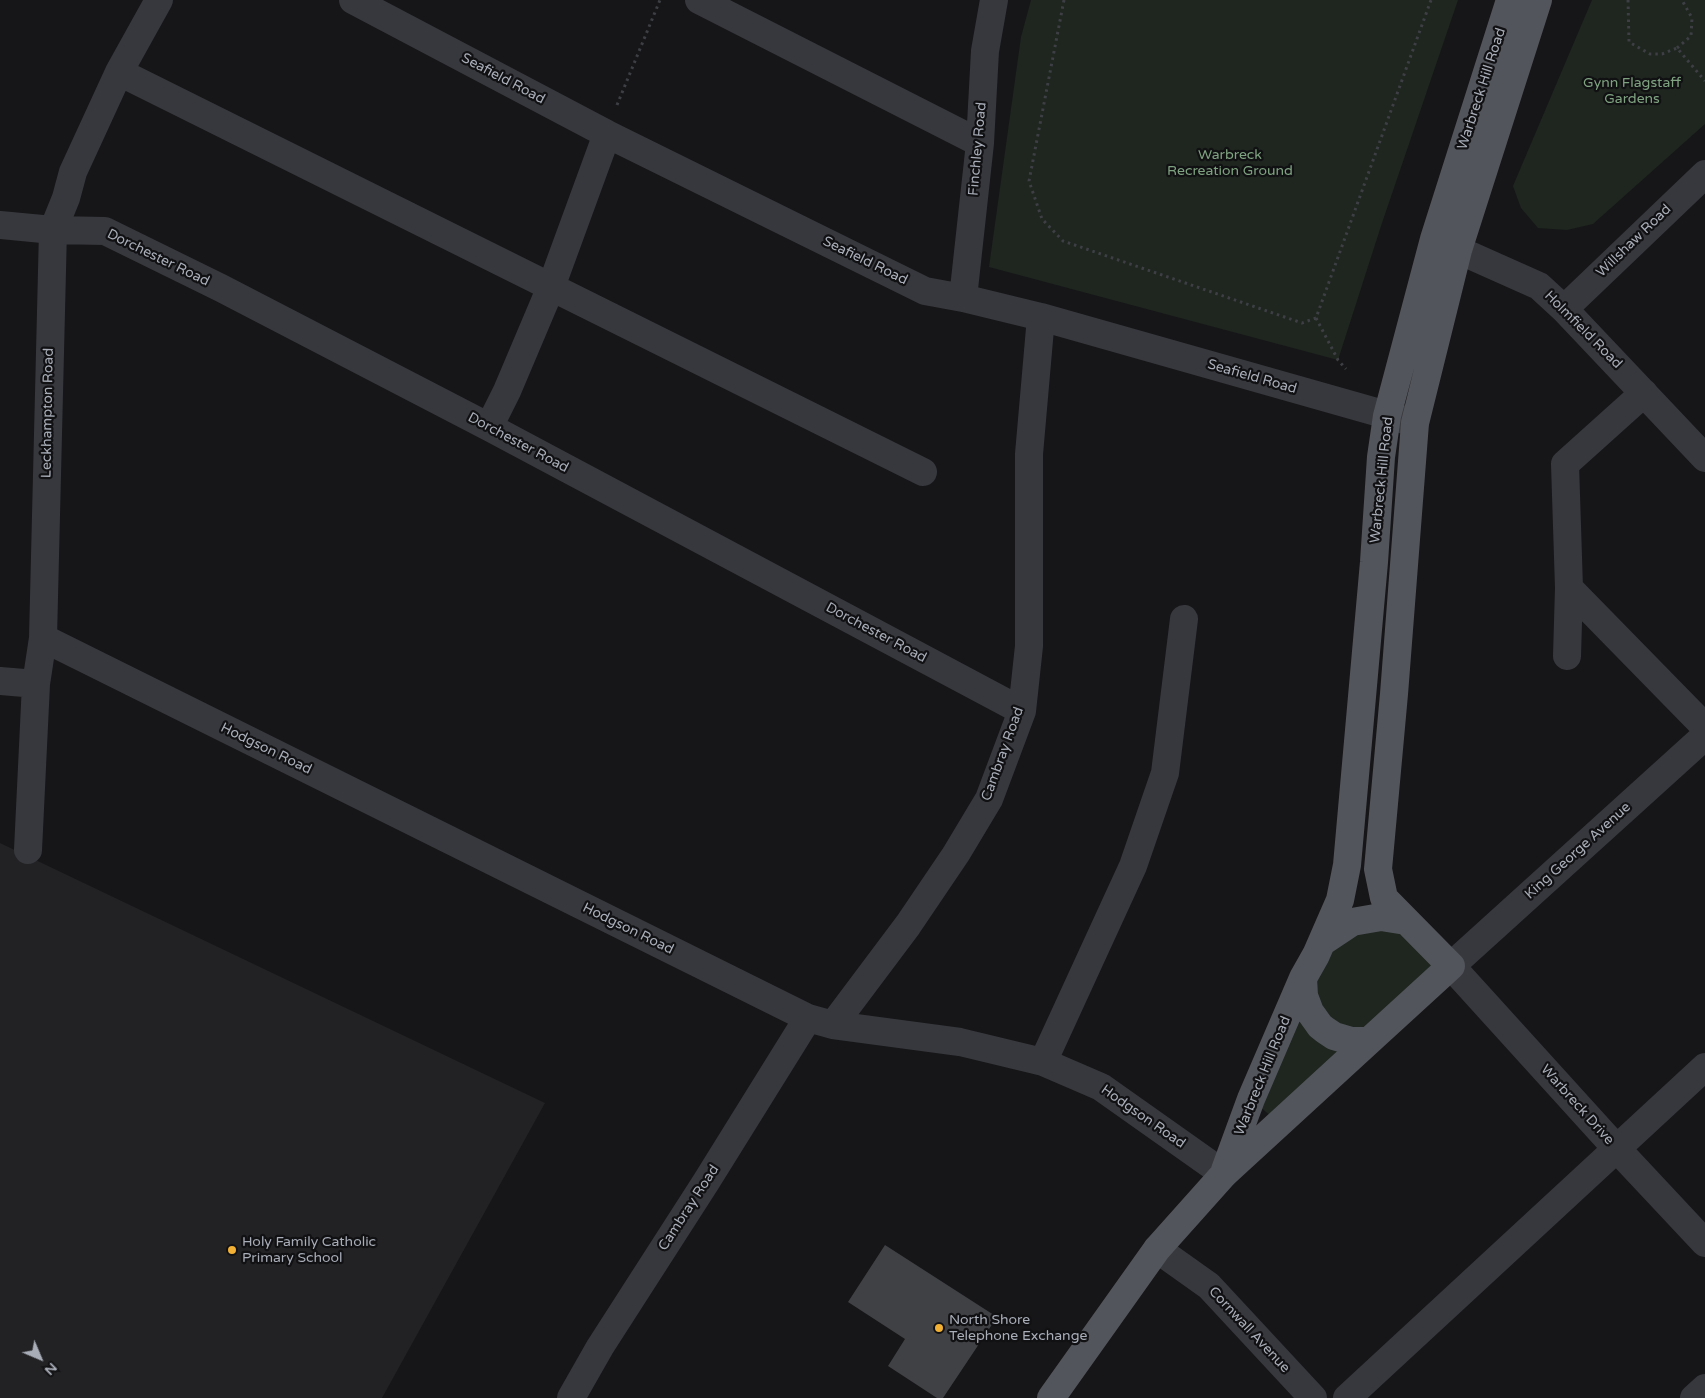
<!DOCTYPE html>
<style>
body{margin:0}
#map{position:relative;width:1705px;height:1398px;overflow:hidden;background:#161618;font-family:"Varela Round",sans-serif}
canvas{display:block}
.north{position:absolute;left:15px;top:1333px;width:50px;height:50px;-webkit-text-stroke:4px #111113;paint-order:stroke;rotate:135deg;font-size:14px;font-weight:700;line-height:20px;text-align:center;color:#a8adb8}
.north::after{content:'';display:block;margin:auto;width:18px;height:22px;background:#a8adb8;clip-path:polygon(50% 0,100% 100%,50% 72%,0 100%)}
</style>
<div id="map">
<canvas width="1705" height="1398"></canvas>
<div class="north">N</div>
</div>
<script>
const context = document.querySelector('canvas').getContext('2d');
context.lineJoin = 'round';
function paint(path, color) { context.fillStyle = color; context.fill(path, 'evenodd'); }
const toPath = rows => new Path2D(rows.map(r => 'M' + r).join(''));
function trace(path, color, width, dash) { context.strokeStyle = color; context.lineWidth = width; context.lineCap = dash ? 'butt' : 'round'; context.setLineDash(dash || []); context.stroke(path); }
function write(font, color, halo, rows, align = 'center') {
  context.font = font + ' "Varela Round",sans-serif'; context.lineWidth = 4.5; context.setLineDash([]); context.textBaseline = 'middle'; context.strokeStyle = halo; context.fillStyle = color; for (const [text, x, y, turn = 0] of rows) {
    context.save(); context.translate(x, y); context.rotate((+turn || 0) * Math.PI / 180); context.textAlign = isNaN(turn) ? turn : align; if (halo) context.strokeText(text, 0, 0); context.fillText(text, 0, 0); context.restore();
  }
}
paint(toPath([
 [0,843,545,1103,382,1398,0,1398]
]), '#222225');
paint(toPath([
 [1031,0,1458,0,1381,226,1338,360,989,267,1021,37],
 [1592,0,1705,0,1705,124,1593,224,1567,230,1538,228,1521,208,1513,186],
 [1381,917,1451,966,1280,1124,1251,1099,1316,955]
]), '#1e261f');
paint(toPath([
 [885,1245,997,1317,943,1398,937,1398,888,1366,905,1339,848,1302]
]), '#404145');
trace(toPath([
 [1064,0,1029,181,1042,219,1063,241,1302,323,1316,318,1431,0],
 [1628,0,1629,42,1650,54,1662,54,1677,48,1705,81],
 [1677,48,1691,36,1692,18,1683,2,1680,0],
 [617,105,660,0],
 [1316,318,1338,360,1346,369]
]), '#3d3f44', 3, [2.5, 4]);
trace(toPath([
 [353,0,607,134,925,291,963,298,1041,317,1415,423],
 [699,0,980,143],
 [119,72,923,472],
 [0,225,53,230,105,231,221,288,489,427,1022,711],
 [1438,241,1539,286,1564,309,1705,458],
 [963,298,980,143,985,51,994,0],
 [1564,309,1705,174],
 [1644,393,1565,464,1569,588,1705,727],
 [489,427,507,391,551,287,607,134],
 [43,638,808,1018,833,1025,960,1042,1043,1062,1101,1087,1224,1174],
 [1567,656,1569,588],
 [0,681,36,684],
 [1705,736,1451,966,1617,1149,1705,1243],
 [28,850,36,684,43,638,53,230,66,198,73,172,119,72,159,0],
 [833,1025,908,925,956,854,989,799,1022,711,1029,646,1029,454,1041,317],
 [1043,1062,1133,866,1165,773,1184,619],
 [1157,1249,1209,1286,1313,1398],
 [571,1398,600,1347,706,1182,808,1018],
 [1347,1398,1705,1067],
 [1694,1398,1705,1388]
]), '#37383d', 28);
trace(toPath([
 [1510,0,1434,239,1387,416,1381,457,1374,562,1347,865,1340,900,1316,955,1303,978,1304,996,1310,1012,1320,1026,1325,1030,1334,1036,1351,1041,1369,1041,1451,966,1384,898,1378,869,1394,694,1415,423,1458,250,1538,0],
 [1322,942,1352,922,1381,917,1406,921],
 [1225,1170,1251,1099,1303,978],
 [1051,1398,1157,1249,1224,1174,1369,1041]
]), '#53555c', 28);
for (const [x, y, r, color] of [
 [232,1250,5,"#f2b134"],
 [939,1328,5,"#f2b134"]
]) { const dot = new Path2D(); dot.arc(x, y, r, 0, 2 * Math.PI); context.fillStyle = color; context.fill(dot); trace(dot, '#111113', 2); }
write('14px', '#a8adb8', '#111113', [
 ["Seafield Road",503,79,28],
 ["Warbreck Hill Road",1482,89,-72],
 ["Finchley Road",978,149,-85],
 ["Willshaw Road",1634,241,-44],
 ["Dorchester Road",158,258,26],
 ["Seafield Road",865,261,26],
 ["Holmfield Road",1583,330,45],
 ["Seafield Road",1252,377,16],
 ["Leckhampton Road",48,413,-89],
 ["Dorchester Road",518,443,28],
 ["Warbreck Hill Road",1382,480,-84],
 ["Dorchester Road",876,633,28],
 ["Hodgson Road",266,749,26],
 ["Cambray Road",1003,754,-70],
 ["King George Avenue",1578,851,-42],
 ["Hodgson Road",628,929,26],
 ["Warbreck Hill Road",1263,1076,-68],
 ["Warbreck Drive",1577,1105,48],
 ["Hodgson Road",1143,1117,35],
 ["Cambray Road",689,1208,-57],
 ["Cornwall Avenue",1249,1330,47]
]);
write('14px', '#7fa381', '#111113', [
 ["Gynn Flagstaff",1632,83],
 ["Gardens",1632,99],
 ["Warbreck",1230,155],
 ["Recreation Ground",1230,171]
]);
write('14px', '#a8adb8', '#111113', [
 ["Holy Family Catholic",242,1242],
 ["Primary School",242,1258],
 ["North Shore",949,1320],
 ["Telephone Exchange",949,1336]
], 'left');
</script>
